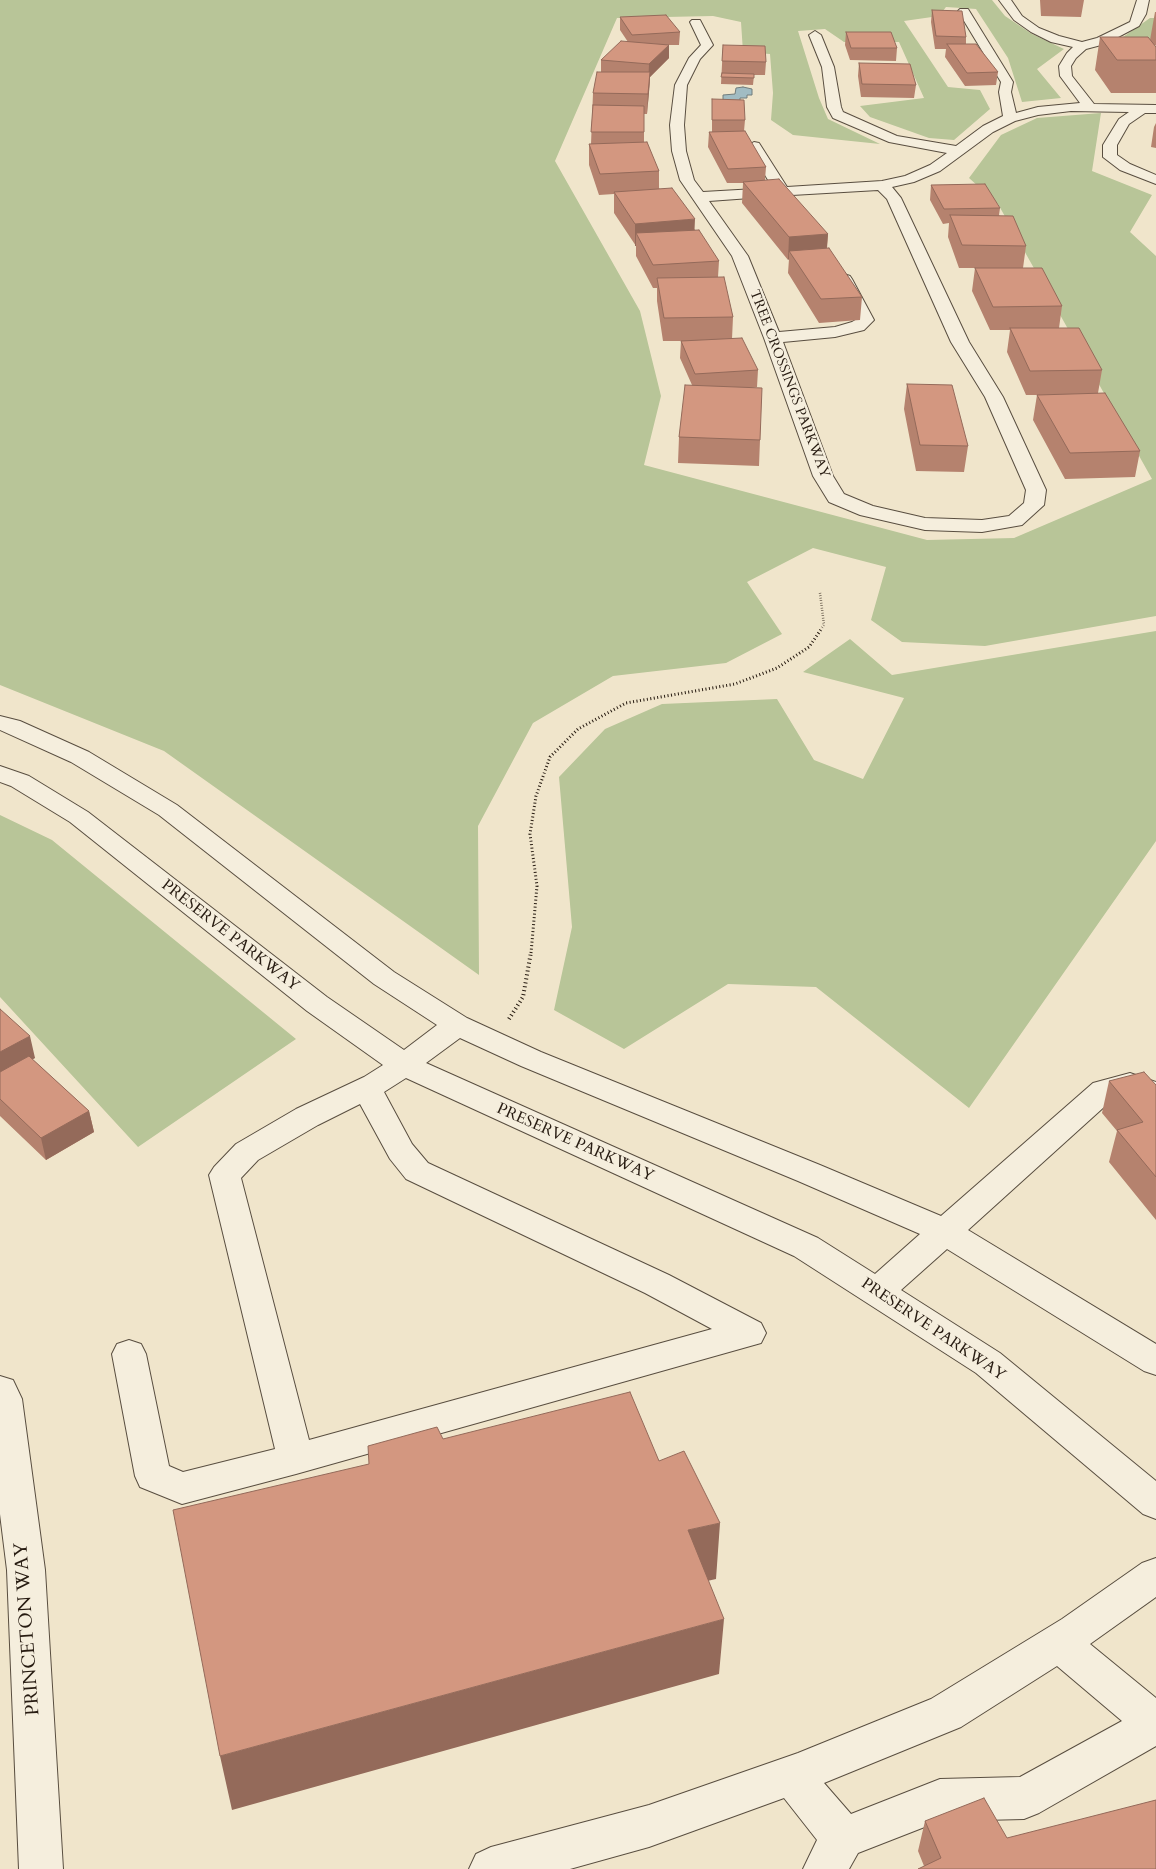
<!DOCTYPE html>
<style>
body{margin:0}
canvas{display:block;background:#f0e5cb}
</style>
<canvas width="1156" height="1869"></canvas>
<script>
const context = document.querySelector('canvas').getContext('2d');
context.lineJoin = 'round';
function paint(path, color) { context.fillStyle = color; context.fill(path, 'evenodd'); }
const toPath = rows => new Path2D(rows.map(r => 'M' + r).join(''));
function trace(path, color, width, dash) { context.strokeStyle = color; context.lineWidth = width; context.lineCap = dash ? 'butt' : 'round'; context.setLineDash(dash || []); context.stroke(path); }
function write(font, color, halo, rows, align = 'center') {
  context.font = font + ' Cardo,serif'; context.lineWidth = 4.5; context.setLineDash([]); context.textBaseline = 'middle'; context.strokeStyle = halo; context.fillStyle = color; for (const [text, x, y, turn = 0] of rows) {
    context.save(); context.translate(x, y); context.rotate((+turn || 0) * Math.PI / 180); context.textAlign = isNaN(turn) ? turn : align; if (halo) context.strokeText(text, 0, 0); context.fillText(text, 0, 0); context.restore();
  }
}
paint(toPath([
 [0,0,992,0,1005,16,1032,34,1064,49,1037,69,1061,98,1022,102,1008,58,976,9,946,7,939,16,904,21,948,87,980,90,990,109,954,140,929,138,870,117,860,106,924,98,899,42,844,42,825,29,798,31,819,98,828,119,880,144,793,135,771,120,773,93,770,54,743,52,741,22,713,16,617,18,555,161,640,311,661,396,644,465,927,540,1014,538,1152,479,998,204,969,178,1001,135,1037,118,1101,113,1092,171,1152,195,1130,232,1156,256,1156,616,985,646,902,642,871,620,886,567,813,548,747,582,782,634,726,663,613,676,533,723,478,826,479,975,164,751,0,685],
 [1150,18,1156,18,1156,38,1143,43,1123,37],
 [1156,631,1156,841,969,1108,816,987,728,984,624,1049,554,1010,572,927,559,777,605,729,662,704,777,699,814,760,863,779,904,698,803,672,850,639,892,675],
 [0,815,52,840,296,1039,138,1147,0,997]
]), '#b8c598');
const water = toPath([
 [743,87,752,89,752,95,747,95,747,98,740,98,740,101,723,101,723,95,735,94,736,88,743,87]
]);
paint(water, '#a1bcc3');
trace(water, '#707c7c', 1);
const minor = toPath([
 [999,0,1011,0,1022,16,1039,28,1059,36,1082,42,1097,38,1130,22,1137,0,1149,0,1146,14,1139,26,1105,44,1086,49,1076,58,1071,66,1072,76,1094,104,1156,105,1156,113,1145,113,1129,124,1117,145,1117,155,1130,164,1156,175,1156,184,1120,170,1103,157,1103,145,1119,119,1129,112,1071,111,1038,115,1015,121,993,132,940,171,914,182,892,187,901,198,969,342,1003,397,1046,490,1044,505,1022,525,982,532,925,530,860,515,829,502,813,476,764,338,732,256,680,180,672,151,670,125,675,85,689,58,701,45,690,22,692,20,700,20,713,45,700,59,687,85,684,125,686,151,694,180,703,192,773,188,747,146,754,142,759,143,787,187,882,181,905,176,930,165,947,153,889,142,833,118,827,107,822,67,809,35,815,31,821,35,834,67,841,107,843,112,897,136,956,146,983,126,1003,116,999,92,1001,82,958,11,960,9,968,9,1013,82,1011,92,1016,113,1038,107,1080,103,1060,76,1059,66,1067,53,1073,47,1051,42,1031,32,1014,20,999,0],
 [878,190,887,199,951,342,985,397,1026,490,1024,503,1009,516,982,520,925,518,873,506,844,494,833,476,783,342,835,337,864,330,874,320,852,279,850,276,844,274,838,276,836,279,857,319,852,322,835,327,779,332,748,256,709,201,778,196,785,207,790,208,795,207,797,204,792,195,878,190],
 [0,716,20,721,89,752,177,805,394,972,467,1018,541,1052,820,1165,941,1216,1093,1083,1130,1073,1156,1082,1156,1103,1128,1094,1114,1098,968,1230,1156,1344,1156,1375,1144,1371,947,1249,901,1290,1000,1353,1156,1481,1156,1519,1143,1514,976,1373,794,1256,406,1078,384,1092,412,1144,428,1163,669,1275,761,1323,766,1333,761,1343,296,1474,182,1504,140,1487,135,1476,112,1354,117,1344,129,1340,141,1344,146,1354,169,1466,183,1472,275,1449,209,1175,214,1167,236,1144,296,1109,364,1077,383,1065,307,1011,70,822,11,786,0,782,0,766,29,776,88,812,327,997,404,1050,437,1025,374,984,159,815,71,762,0,730,0,716],
 [460,1038,521,1066,798,1181,920,1234,875,1274,818,1238,426,1063,460,1038],
 [360,1104,390,1159,406,1179,645,1293,712,1329,309,1440,241,1178,258,1160,318,1125,360,1104],
 [0,1376,13,1380,22,1399,45,1570,63,1869,19,1869,7,1570,0,1514,0,1376],
 [1156,1558,1156,1597,1090,1644,1156,1698,1156,1746,1039,1813,1024,1819,940,1821,858,1853,849,1869,803,1869,817,1840,784,1798,649,1847,570,1869,469,1869,476,1854,491,1847,649,1805,798,1753,931,1699,1062,1619,1142,1563,1156,1558],
 [1057,1666,1122,1721,1020,1777,940,1779,851,1814,824,1783,961,1727,1057,1666]
]);
trace(minor, '#594e40', 2);
trace(toPath([
 [820,593,824,625,821,629]
]), '#271b11', 2.5, [0.5, 2]);
trace(toPath([
 [531,953,537,886,530,834,536,796,550,757,578,729,626,703,735,684,777,668,809,647,822,628]
]), '#271b11', 3, [1, 2.5]);
trace(toPath([
 [509,1019,523,997,531,952]
]), '#271b11', 4, [1, 3]);
paint(minor, '#f5eedd');
paint(toPath([
 [1040,0,1084,0,1081,17,1041,16],
 [932,10,966,37,966,44,998,72,996,85,965,86,945,57,946,49,935,49,931,22],
 [1155,12,1156,12,1156,45,1155,45,1156,47,1156,93,1111,93,1095,70,1100,37,1150,40],
 [620,17,680,32,679,45,669,45,669,58,650,77,649,92,647,114,644,114,644,142,659,171,659,188,695,230,719,261,718,277,733,317,732,339,758,370,757,387,750,388,760,440,759,466,678,463,679,437,692,385,680,358,681,341,684,341,663,341,657,301,657,288,653,288,636,256,636,246,614,213,614,194,599,195,589,165,589,144,591,144,593,93,601,72,601,60,628,42,620,30],
 [846,32,897,48,896,61,850,60,845,45],
 [723,45,766,62,765,75,754,75,753,85,721,84],
 [859,63,916,85,914,98,861,97,858,76],
 [712,99,745,120,744,131,766,167,765,180,828,234,827,249,862,297,860,320,819,323,788,273,789,259,788,260,742,203,743,183,727,183,708,147,709,132,712,132],
 [1156,123,1156,148,1151,147,1154,127],
 [931,185,1000,208,999,215,1026,246,1023,268,1062,306,1059,328,1102,370,1098,393,1140,451,1135,477,1065,479,1033,420,1037,395,1026,395,1007,352,1010,330,990,330,972,291,975,268,959,268,948,237,949,223,943,224,930,200],
 [907,384,968,446,964,472,916,471,904,409],
 [0,1009,35,1058,32,1059,89,1111,94,1132,46,1160,0,1116],
 [1109,1081,1156,1085,1156,1220,1109,1162,1117,1131,1102,1113],
 [925,1821,1007,1838,924,1866,918,1851]
]), '#b5826e');
paint(toPath([
 [669,45,669,58,650,77,649,92,647,114,649,64],
 [695,219,694,241,636,233,636,246,635,246,635,224],
 [828,234,826,256,789,251,789,259,788,260,789,237],
 [30,1036,35,1058,0,1077,0,1052],
 [89,1111,94,1132,46,1160,41,1138],
 [720,1523,716,1579,685,1586,688,1530],
 [724,1619,719,1674,232,1810,220,1756]
]), '#946a5a');
const building = toPath([
 [932,10,962,11,966,37,936,36,932,10],
 [666,15,680,32,632,35,620,17,666,15],
 [846,32,891,32,897,48,851,48,846,32],
 [1100,37,1148,37,1156,47,1156,60,1117,60,1100,37],
 [621,41,669,45,649,64,601,60,621,41],
 [947,44,976,44,998,72,967,73,947,44],
 [723,45,765,46,766,62,722,61,723,45],
 [859,63,910,64,916,85,862,84,859,63],
 [597,72,650,72,648,94,593,93,597,72],
 [722,73,754,74,754,78,721,77,722,73],
 [712,99,744,100,745,120,712,120,712,99],
 [593,105,644,106,644,132,591,132,593,105],
 [745,131,766,167,728,169,709,132,745,131],
 [647,142,659,171,600,174,589,144,647,142],
 [779,179,828,234,789,237,743,182,779,179],
 [985,184,1000,208,944,209,931,185,985,184],
 [672,188,695,219,635,224,614,192,672,188],
 [950,215,1013,216,1026,246,962,245,950,215],
 [699,230,719,261,653,265,636,233,699,230],
 [829,248,862,297,821,299,789,251,829,248],
 [975,268,1042,268,1062,306,993,307,975,268],
 [724,277,733,317,664,318,657,278,724,277],
 [1010,328,1079,328,1102,370,1030,371,1010,328],
 [742,338,758,370,695,374,681,341,742,338],
 [907,384,952,385,968,446,920,445,907,384],
 [685,385,762,388,760,440,679,437,685,385],
 [1105,393,1140,451,1070,453,1037,395,1105,393],
 [0,1009,30,1036,0,1052,0,1009],
 [29,1056,89,1111,41,1138,0,1099,0,1072,29,1056],
 [1144,1072,1156,1085,1156,1177,1117,1130,1143,1122,1109,1081,1144,1072],
 [630,1392,659,1461,684,1451,720,1523,688,1530,724,1619,220,1756,173,1510,369,1464,368,1446,437,1427,443,1439,630,1392],
 [984,1798,1007,1838,1156,1800,1156,1869,918,1869,941,1858,925,1821,984,1798]
]);
paint(building, '#d39780');
trace(building, '#946a5a', 1);
write('14px', '#271b11', '#f5eedd', [
 ["TREE CROSSINGS PARKWAY",789,384,69]
]);
write('16px', '#271b11', '#f5eedd', [
 ["PRESERVE PARKWAY",230,936,38],
 ["PRESERVE PARKWAY",575,1143,24],
 ["PRESERVE PARKWAY",933,1330,34]
]);
write('19px', '#271b11', '#f5eedd', [
 ["PRINCETON WAY",28,1629,-94]
]);
</script>
